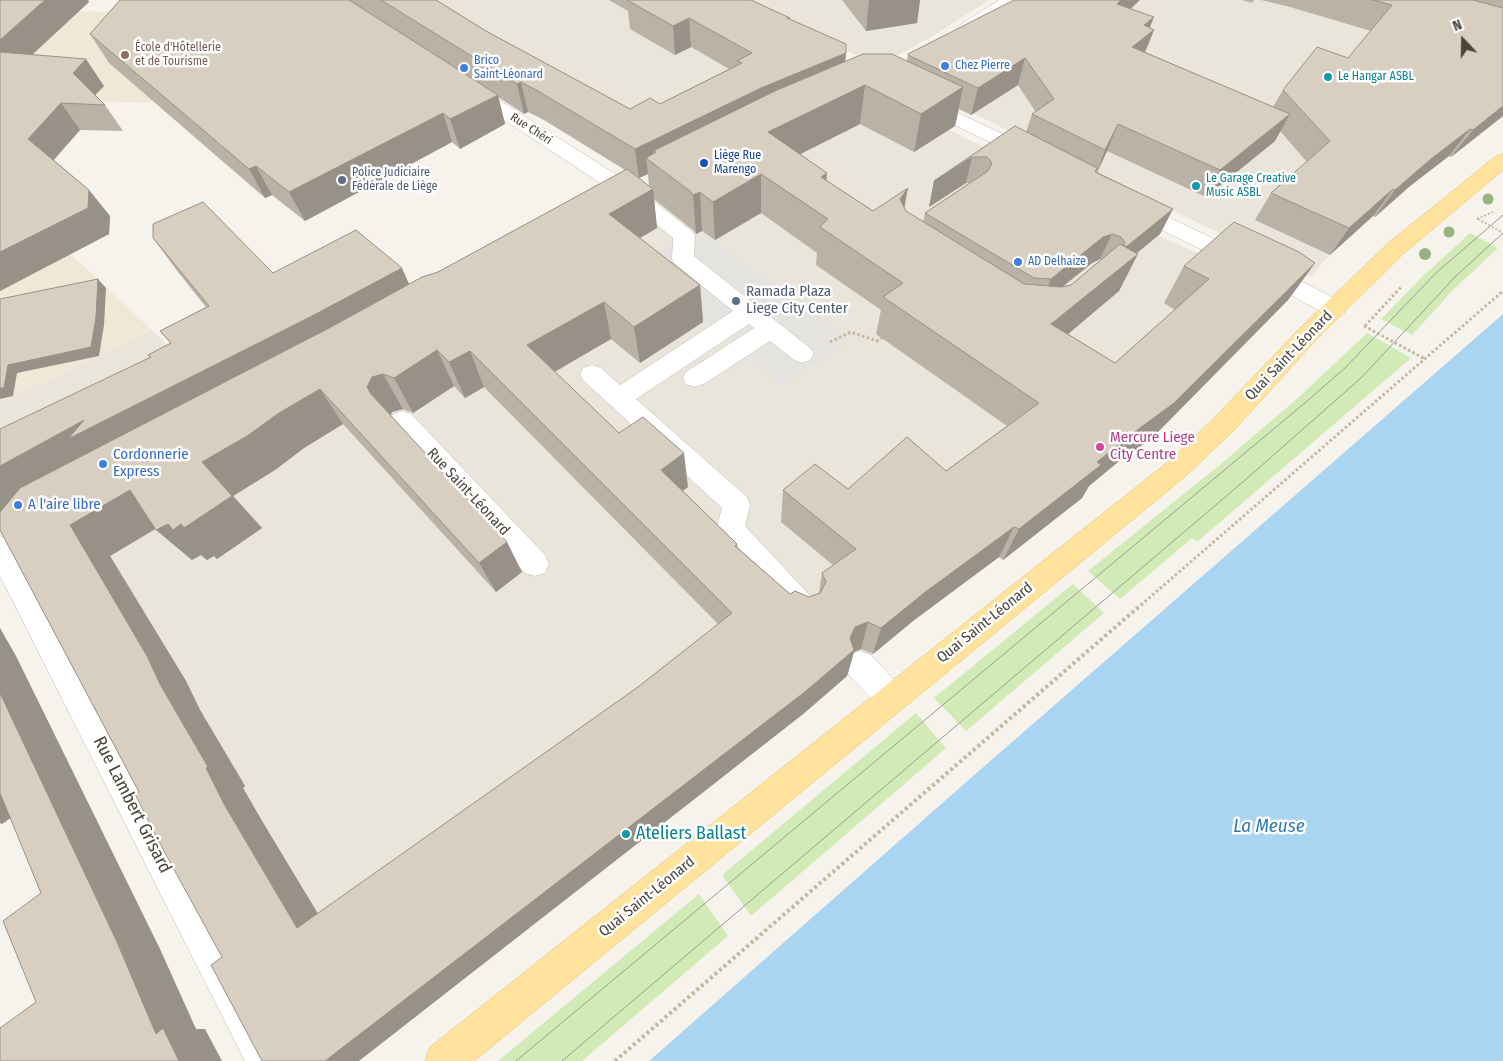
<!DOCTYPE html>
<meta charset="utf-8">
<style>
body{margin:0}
#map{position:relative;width:1503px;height:1061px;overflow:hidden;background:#f6f3ec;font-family:"Fira Sans Condensed",sans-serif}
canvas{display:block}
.north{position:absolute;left:1438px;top:15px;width:50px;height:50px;-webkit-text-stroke:4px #fff;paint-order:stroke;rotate:339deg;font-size:14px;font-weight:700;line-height:20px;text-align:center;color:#4b4439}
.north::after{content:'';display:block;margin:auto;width:18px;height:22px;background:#4b4439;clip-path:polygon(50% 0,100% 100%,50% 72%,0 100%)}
</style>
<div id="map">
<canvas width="1503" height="1061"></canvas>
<div class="north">N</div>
</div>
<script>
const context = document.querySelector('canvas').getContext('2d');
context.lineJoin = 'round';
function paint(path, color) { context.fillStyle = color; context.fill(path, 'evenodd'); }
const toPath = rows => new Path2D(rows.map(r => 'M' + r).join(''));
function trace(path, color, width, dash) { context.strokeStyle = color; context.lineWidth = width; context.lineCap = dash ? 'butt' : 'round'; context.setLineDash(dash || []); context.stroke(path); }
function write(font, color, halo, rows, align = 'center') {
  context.font = font + ' "Fira Sans Condensed",sans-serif'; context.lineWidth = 5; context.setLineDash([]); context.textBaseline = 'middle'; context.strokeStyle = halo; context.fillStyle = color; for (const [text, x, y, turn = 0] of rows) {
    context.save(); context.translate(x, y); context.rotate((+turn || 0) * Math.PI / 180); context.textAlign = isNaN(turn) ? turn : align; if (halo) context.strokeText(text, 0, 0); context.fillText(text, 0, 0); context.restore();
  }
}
paint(toPath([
 [349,0,693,0,795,50,636,176],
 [743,0,989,0,933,36,878,66],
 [1034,0,1354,0,1451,157,1449,156,1409,187,1375,217,1373,216,1330,255,1310,277,962,108],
 [912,111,1149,231,1216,262,1284,300,1283,305,1152,438,1076,494,1082,498,1003,560,998,558,913,621,710,788,389,1036,50,536,726,155],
 [152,330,187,364,0,518,0,402]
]), '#eae5da');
paint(toPath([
 [78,11,127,12,243,63,146,103,76,100,0,45],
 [0,188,152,330,0,402]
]), '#efe8d6');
paint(toPath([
 [1470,233,1498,248,1453,290,1412,335,1381,319,1425,274],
 [1367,333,1411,358,1197,542,1192,538,1120,599,1088,571,1221,464,1299,397],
 [1073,584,1104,613,966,731,934,698],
 [916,713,946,748,751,916,722,875],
 [699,894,728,936,582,1061,498,1061]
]), '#d2eab5');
paint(toPath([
 [687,234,697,242,708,236,849,341,782,386,634,267]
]), '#e5e3e0');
paint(toPath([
 [1503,314,1503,1061,649,1061,972,777]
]), '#a9d4f2');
const minor = toPath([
 [999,0,1018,0,973,32,967,33,961,32,958,28,961,24,999,0],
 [471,84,477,86,637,188,692,231,695,236,694,256,810,348,814,354,810,360,802,363,794,360,770,341,704,384,695,387,686,384,683,378,686,372,754,328,749,324,636,399,747,497,750,505,745,526,815,601,820,610,815,619,805,623,795,619,720,537,716,529,722,508,583,380,580,374,583,368,592,365,601,368,620,385,733,311,675,264,672,259,673,238,623,198,465,94,462,90,465,86,471,84],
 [922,96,1039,151,1042,155,1039,159,1032,161,1025,159,915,106,913,102,915,98,922,96],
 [1132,200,1280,270,1343,303,1346,309,1343,315,1335,317,1327,315,1264,280,1125,212,1122,207,1125,202,1132,200],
 [402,411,411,414,545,555,549,564,545,573,535,576,525,573,393,428,389,421,393,414,402,411],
 [0,536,10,540,284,1061,245,1061,0,576,0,536],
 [860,651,871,655,903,689,907,699,903,709,892,714,881,709,849,675,845,665,849,655,860,651]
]);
const major = toPath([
 [1503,154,1503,170,1403,254,1316,340,1235,429,1187,475,474,1061,425,1061,430,1047,1169,461,1217,415,1300,328,1387,244,1496,156,1503,154]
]);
trace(minor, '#c2bbae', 1);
trace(major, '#e6c16a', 1);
trace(toPath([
 [1477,219,1493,212],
 [1478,219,1503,233]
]), '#c4b79f', 2, [2, 2]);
trace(toPath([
 [1364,326,1425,359],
 [1365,326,1402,286],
 [830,342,851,332,877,341,883,337],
 [1141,605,1503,291]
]), '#c4b79f', 3, [2.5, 2.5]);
trace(toPath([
 [615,1061,1142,604]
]), '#c4b79f', 4, [3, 3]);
paint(minor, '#fff');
paint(major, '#ffe39c');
trace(toPath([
 [516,1061,1306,402,1345,368,1436,273,1503,215],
 [562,1061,1244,481,1361,378,1456,276,1503,233]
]), '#9a9a9a', 1);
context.fillStyle = '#97b381';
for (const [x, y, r] of [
 [1488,199,5.5],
 [1449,232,5.5],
 [1425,254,6]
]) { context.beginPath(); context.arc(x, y, r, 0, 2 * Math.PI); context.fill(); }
paint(toPath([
 [0,0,88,0,89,2,32,55,104,86,95,95,105,105,123,131,80,130,54,160,89,190,110,216,109,234,0,291],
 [120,0,436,0,486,31,630,109,660,104,729,69,691,47,675,55,630,29,628,11,609,0,751,0,790,20,846,53,845,61,907,61,908,54,1131,9,1149,28,1154,30,1145,52,1273,107,1283,90,1348,58,1371,31,1290,7,1261,0,1503,0,1503,116,1451,157,1449,156,1410,186,1375,217,1373,216,1330,255,1255,220,1271,193,1307,162,1280,131,1275,141,1206,197,1107,151,1097,172,1173,209,1160,234,1137,253,1119,291,1068,334,1115,363,1175,310,1164,303,1184,266,1315,263,1288,300,1152,438,1118,462,1089,486,1082,498,1003,560,999,557,913,621,873,654,861,649,854,652,847,676,802,715,222,957,139,792,0,530,150,357,148,355,170,343,160,331,206,307,178,272,153,238,273,273,409,284,438,272,625,170,544,120,528,112,524,114,498,97,505,124,460,149,452,142,305,221,272,195,265,198,109,63,90,34],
 [1018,85,1035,111,1032,114,1026,132,1015,126,934,181,929,207,966,183,970,183,925,213,923,222,906,211,904,208,873,211,826,180,827,173,800,154,860,124,914,152,955,126,959,109,971,115],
 [648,174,649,186,639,178],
 [654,199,693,230,696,234,702,231,715,240,761,213,817,253,816,265,881,310,876,334,1007,426,946,471,848,489,783,490,781,522,833,565,822,573,819,593,809,597,790,594,738,548,737,544,682,490,688,487,619,433,555,372,611,339,640,363,703,322,700,285,640,238,657,228],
 [1100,259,1101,260,1071,285,1063,286,1092,263],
 [454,386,465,398,484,387,718,624,638,687,318,914,262,821,243,788,245,786,200,710,186,681,110,556,156,529,192,560,201,555,207,560,214,556,217,559,262,528,233,496,275,470,304,448,343,424,496,592,522,572,391,415,392,412,403,409,413,413],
 [842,0,920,0,917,23,866,31],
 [1242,0,1254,0,1252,3]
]), '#bab2a6');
paint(toPath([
 [45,0,88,0,89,2,8,77,0,67,0,40],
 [869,0,920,0,917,23,866,31],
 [1121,0,1140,0,1108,30,1117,4],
 [1154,17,1147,35,1154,30,1143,57,1132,47,1144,25],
 [689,18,691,47,675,55,673,26],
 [846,53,843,82,656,152,653,151,655,165,646,158,648,174,639,178,635,149,761,88],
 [1025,58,1018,85,971,115,978,88],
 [86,59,104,86,91,99,73,73],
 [521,82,528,112,524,114,517,84],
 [865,85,860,124,767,171,768,132],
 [963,87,955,126,914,152,921,114],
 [498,95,505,124,460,149,450,119],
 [61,103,80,130,49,165,28,139],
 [1503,106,1503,116,1451,157,1473,130],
 [443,113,452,142,305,221,289,192],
 [1290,114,1275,141,1206,197,1220,170],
 [1118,124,1107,151,1095,177,1105,150],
 [1470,129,1449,156,1410,186,1375,217,1395,190,1431,159],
 [972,157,966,183,929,207,934,181],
 [256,166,272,195,265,198,249,169],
 [827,173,823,211,821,177],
 [761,174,761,213,715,240,713,202],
 [908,188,901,226,900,199],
 [653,189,657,228,616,252,609,214],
 [1393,189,1373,216,1330,255,1349,228],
 [89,190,110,216,109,234,0,291,0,252],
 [700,192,702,231,696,234,693,195],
 [1173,209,1160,234,1111,274,1123,249],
 [1112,234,1100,259,1092,263,1041,304,1051,279,1103,237],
 [1138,254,1119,291,1036,361,1051,324],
 [1315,263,1288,300,1152,438,1118,462,1089,486,1082,498,1003,560,1019,529],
 [402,268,417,302,0,517,0,466,84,420],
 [98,279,106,288,104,325,99,356,17,373,13,396,0,399,0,388,8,365],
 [700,285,703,322,640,363,634,327],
 [604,302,611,339,538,381,527,345],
 [437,350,454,386,413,413,394,378],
 [470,351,484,387,465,398,449,362],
 [383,374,403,409,392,412,387,422,367,387,372,377],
 [320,389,343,424,304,448,275,470,233,496,262,528,217,559,214,556,207,560,201,555,192,560,156,530,202,462,279,413],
 [684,453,688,487,667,503,661,470],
 [130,490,166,522,110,556,186,681,200,710,245,786,243,788,262,821,332,937,297,928,224,804,70,525],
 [1014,527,999,557,913,621,873,654,881,628,924,593],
 [507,542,522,572,496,592,479,563],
 [868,622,861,649,854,652,847,676,802,715,359,1061,325,1061,850,638,855,627],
 [0,628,16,656,160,949,196,1029,205,1029,222,1061,179,1061,156,1034,0,693],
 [0,781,42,796,2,824,0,823]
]), '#979187');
const building = toPath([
 [0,0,45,0,0,40,0,0],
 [120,0,349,0,498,95,450,119,443,113,289,192,256,166,249,169,90,34,120,0],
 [381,0,436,0,486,31,630,109,650,98,660,104,742,63,737,61,752,53,689,18,673,26,627,0,751,0,790,18,787,18,846,44,846,53,761,88,635,149,538,91,521,82,517,84,381,0],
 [1014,0,1121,0,1117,4,1154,17,1144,25,1154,30,1132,47,1290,114,1220,170,1118,124,1105,150,1032,114,1054,99,1025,58,978,88,910,56,908,54,1014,0],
 [1373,0,1473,0,1503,8,1503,106,1473,130,1470,129,1431,159,1395,190,1393,189,1349,228,1271,193,1330,141,1283,90,1317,47,1348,58,1392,5,1373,0],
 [0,52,86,59,73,73,105,105,61,103,28,139,89,190,88,208,0,252,0,52],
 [863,54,892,54,963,87,921,114,865,85,768,132,827,173,821,177,873,211,908,188,900,199,906,211,1024,284,1062,287,1071,285,1120,244,1138,254,1051,324,1115,363,1209,279,1184,266,1234,222,1299,252,1315,263,1174,403,1140,428,1097,462,1101,465,1019,529,1014,527,924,593,881,628,868,622,855,627,850,638,854,650,806,691,325,1061,262,1061,211,965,222,957,159,842,135,794,139,792,0,530,0,512,20,488,331,327,422,277,438,272,627,169,653,189,609,214,700,285,634,327,604,302,527,345,619,433,643,417,684,453,661,470,737,544,735,546,790,594,795,591,809,597,820,593,826,582,822,573,856,549,783,490,815,464,848,489,907,437,946,471,1039,403,883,297,903,283,820,227,828,219,761,174,713,202,700,192,693,195,690,191,646,158,656,152,653,151,777,90,863,54],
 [437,350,449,362,470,351,732,613,638,687,297,928,224,804,206,768,208,767,161,686,147,656,70,525,130,490,156,530,168,524,173,530,181,524,184,528,232,496,202,462,247,436,279,413,320,389,479,563,507,542,371,394,367,387,372,377,383,374,394,378,437,350],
 [1015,126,1097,168,1095,172,1173,209,1126,247,1124,246,1125,243,1121,237,1112,234,1103,237,1051,279,1034,278,925,213,988,171,992,163,987,157,972,157,934,181,1015,126],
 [203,202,273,273,356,230,402,268,314,315,68,439,84,420,0,466,0,429,151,357,148,355,171,343,160,331,209,306,153,238,153,224,203,202],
 [98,279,96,317,91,347,8,365,4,388,0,388,0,299,98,279],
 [0,693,117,942,156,1034,163,1028,179,1061,0,1061,0,1028,36,1002,3,921,41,893,0,793,0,693]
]);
paint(building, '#d8cfc1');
trace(building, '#979187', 1);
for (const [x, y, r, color] of [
 [125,55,5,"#8d6e63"],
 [945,66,5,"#3f7fe0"],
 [464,68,5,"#3f7fe0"],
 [1328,77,5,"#0f9aa8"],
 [704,163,5,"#1a4fb4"],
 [342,180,5,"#5c6f8a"],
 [1196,186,5,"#0f9aa8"],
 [1018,262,5,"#3f7fe0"],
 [736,301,5,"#5c6f8a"],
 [1100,447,5,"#d1479c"],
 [103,464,5,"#3f7fe0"],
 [18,505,5,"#3f7fe0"],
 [626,834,5,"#0f9aa8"]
]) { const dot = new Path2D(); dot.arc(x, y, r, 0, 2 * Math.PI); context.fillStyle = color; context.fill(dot); trace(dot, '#fff', 2); }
write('12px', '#785e54', '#fff', [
 ["École d'Hôtellerie",135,48],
 ["et de Tourisme",135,62]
], 'left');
write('12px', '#366cbe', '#fff', [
 ["Brico",474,61],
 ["Saint-Léonard",474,75],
 ["Chez Pierre",955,66],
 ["AD Delhaize",1028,262]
], 'left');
write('12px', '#0d838f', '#fff', [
 ["Le Hangar ASBL",1338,77],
 ["Le Garage Creative",1206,179],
 ["Music ASBL",1206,193]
], 'left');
write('12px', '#4b4439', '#fff', [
 ["Rue Chéri",531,129,33]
]);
write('12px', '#164399', '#fff', [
 ["Liège Rue",714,156],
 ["Marengo",714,170]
], 'left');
write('12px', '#4e5e75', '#fff', [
 ["Police Judiciaire",352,173],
 ["Fédérale de Liège",352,187]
], 'left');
write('15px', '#4e5e75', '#fff', [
 ["Ramada Plaza",746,292],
 ["Liege City Center",746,309]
], 'left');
write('15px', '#4b4439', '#fff', [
 ["Quai Saint-Léonard",1289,356,-46],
 ["Rue Saint-Léonard",468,492,47],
 ["Quai Saint-Léonard",985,623,-39],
 ["Quai Saint-Léonard",647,897,-39]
]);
write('15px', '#b23c85', '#fff', [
 ["Mercure Liege",1110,438],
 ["City Centre",1110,455]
], 'left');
write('15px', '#366cbe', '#fff', [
 ["Cordonnerie",113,455],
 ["Express",113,472],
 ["A l'aire libre",28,505]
], 'left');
write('18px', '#4b4439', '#fff', [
 ["Rue Lambert Grisard",132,805,63]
]);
write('18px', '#0d838f', '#fff', [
 ["Ateliers Ballast",636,834]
], 'left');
write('italic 19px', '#2e7ab2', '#fff', [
 ["La Meuse",1269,827]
]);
</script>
